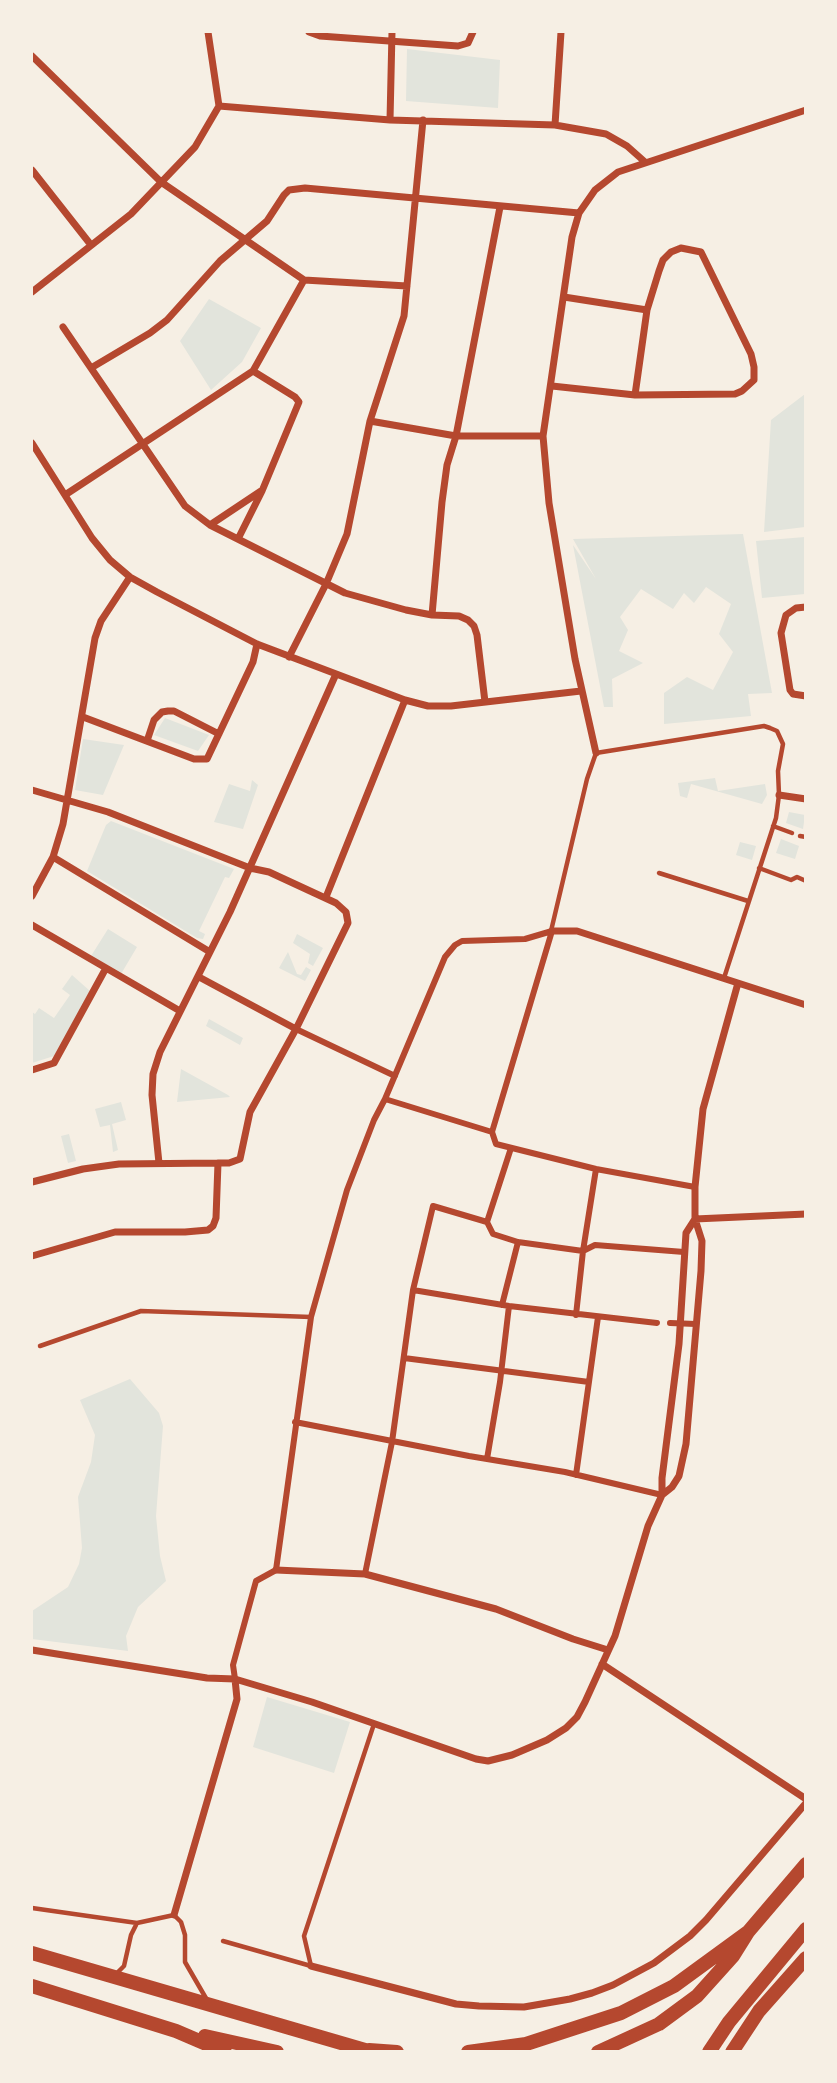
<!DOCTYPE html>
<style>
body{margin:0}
#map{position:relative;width:837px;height:2083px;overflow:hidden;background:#f6efe4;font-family:Barlow,sans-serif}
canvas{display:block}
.frame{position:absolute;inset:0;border:33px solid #f6efe4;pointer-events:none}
</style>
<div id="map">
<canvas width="837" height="2083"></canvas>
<div class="frame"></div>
</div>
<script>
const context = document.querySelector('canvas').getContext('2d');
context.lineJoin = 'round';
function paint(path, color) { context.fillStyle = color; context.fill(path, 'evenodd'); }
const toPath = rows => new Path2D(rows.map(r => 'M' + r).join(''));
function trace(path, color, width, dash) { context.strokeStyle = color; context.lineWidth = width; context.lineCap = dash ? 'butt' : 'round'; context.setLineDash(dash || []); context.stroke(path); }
paint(toPath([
 [407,49,500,60,498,108,406,101],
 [209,299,261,328,242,362,211,390,180,341],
 [805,394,805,527,764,532,771,420],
 [743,534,772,693,748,694,751,716,664,724,664,693,687,677,713,690,733,652,719,634,731,604,706,587,694,603,684,593,673,609,641,589,620,617,628,630,619,651,643,663,612,679,613,707,604,707,573,545,596,579,573,539],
 [805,537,805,594,762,598,756,541],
 [165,718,209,735,198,751,154,735],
 [83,739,124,745,103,795,75,790],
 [715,778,718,791,765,784,767,795,762,804,691,784,687,798,680,796,678,783],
 [252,780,258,785,243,829,214,822,229,784,250,791],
 [789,812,805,815,803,829,786,823],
 [111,821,234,869,229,878,225,877,199,931,205,934,203,939,197,938,87,871,106,825],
 [781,839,799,846,795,859,776,853],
 [740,842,756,846,752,860,736,855],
 [108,929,137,947,121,974,91,956],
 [297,934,323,948,313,966,308,963,310,954,293,943],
 [288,952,297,974,301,975,306,967,311,970,305,981,279,968],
 [72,975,90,991,54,1056,32,1063,32,1012,35,1014,39,1008,54,1018,70,995,62,989],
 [209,1019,243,1038,240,1045,206,1026],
 [181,1069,228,1095,230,1097,177,1102],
 [121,1102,126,1120,112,1124,118,1150,113,1152,110,1125,100,1127,95,1109],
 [69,1134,76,1161,68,1163,61,1136],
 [130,1379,159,1413,163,1426,156,1516,160,1556,166,1581,138,1607,126,1636,128,1651,32,1639,32,1611,68,1587,79,1564,82,1548,78,1497,91,1462,95,1435,80,1400],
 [267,1697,350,1722,334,1773,253,1747]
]), '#e2e4dc');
trace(toPath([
 [773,826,792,833],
 [800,836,806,837],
 [759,868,791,880,797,877,806,881],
 [659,873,748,901],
 [551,931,587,779,596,753,764,726,770,728,777,731,783,744,778,771,779,795,776,818,724,978],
 [40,1346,141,1311,311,1317],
 [32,1908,137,1923,174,1915,181,1922,185,1935,185,1962,207,2000],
 [223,1941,311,1966,304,1936,374,1724],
 [117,1973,124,1966,131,1935,137,1923]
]), '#b5482f', 4.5);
trace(toPath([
 [552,931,492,1132,385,1099,445,957,455,945,462,941,525,939,552,931],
 [296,1029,395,1076],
 [492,1132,496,1144,596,1169,695,1187],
 [487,1222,493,1234,518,1242,583,1251,595,1245,684,1252],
 [413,1290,509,1306,657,1323],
 [502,1305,518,1242],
 [576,1315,583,1251,596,1169],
 [670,1323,696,1324],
 [404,1358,589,1382],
 [295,1422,469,1456,565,1472,662,1495],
 [487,1459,500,1382,509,1306],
 [576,1475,598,1317],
 [365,1574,392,1442,413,1290,433,1206,487,1222,511,1148],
 [235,1679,233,1665,256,1581,276,1570,311,1317,347,1190,374,1120,385,1099,492,1132,552,931]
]), '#b5482f', 6);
trace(toPath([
 [309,32,320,36,458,46,468,43,473,32],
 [32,56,161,182,304,280,407,286],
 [219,106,390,120,555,125,606,134,627,146,645,162],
 [390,120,392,32],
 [555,125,561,32],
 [32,170,91,245],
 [681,248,701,252,751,354,754,367,754,380,742,391,735,394,635,395,647,310,659,271,663,260,671,252,681,248],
 [32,292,131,214,195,147,219,106,208,32],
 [564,297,647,310],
 [63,327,185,506,210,525,345,593,406,610,432,615,459,616,468,620,474,626,477,635,485,702],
 [91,368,150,333,167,320,220,261,267,221,284,195,289,190,305,188,579,213],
 [552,386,635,395],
 [370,421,456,436,543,436],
 [32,443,92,538,110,560,130,577,157,592,257,644,405,700,428,706,451,706,581,691],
 [65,495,253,371,304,280],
 [210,525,261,491],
 [238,539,262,491,299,402,295,397,253,371],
 [806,607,796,608,786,615,781,633,790,690,793,694,806,696],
 [432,615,442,502,447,465,456,436,500,207],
 [289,657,326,584,347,534,370,421,404,316,423,120],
 [83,717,194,759,207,759,253,662,257,644],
 [147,741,154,720,162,712,168,711,174,711,219,734],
 [596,753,575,659,549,503,543,436,572,237,579,213,595,190,618,172,806,110],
 [32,790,108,812,250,868,269,872,336,903,346,912,348,923,296,1029,250,1112,240,1159,229,1163,218,1163,119,1164,83,1169,32,1182],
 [779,795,806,799],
 [53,857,210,952],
 [32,896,53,857,63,824,95,638,101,621,130,577],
 [326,897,405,700],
 [32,925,180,1011],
 [552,931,577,931,806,1005],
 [199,977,296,1029],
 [32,1070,54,1063,106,968],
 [159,1163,152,1095,153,1074,160,1052,230,912,336,674],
 [695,1219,806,1214],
 [32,1256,115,1232,185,1232,208,1230,213,1226,216,1218,218,1163],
 [662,1495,662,1478,679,1344,686,1233,695,1219],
 [276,1570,365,1574,496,1609,573,1639,608,1650],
 [32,1650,207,1678,235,1679,312,1702,476,1759,488,1761,512,1755,547,1740,566,1728,577,1717,585,1702,615,1636,648,1526,662,1495,672,1487,679,1476,686,1444,701,1271,702,1241,695,1219,695,1187,703,1109,738,983],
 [602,1664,806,1799],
 [174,1915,237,1699,235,1679],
 [311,1966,456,2004,479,2006,524,2007,570,1999,592,1993,613,1985,654,1963,690,1936,706,1920,806,1803]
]), '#b5482f', 7);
trace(toPath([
 [32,1953,372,2052],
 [32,1986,176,2031,225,2052],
 [205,2036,277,2052],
 [369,2050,397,2052],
 [468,2052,526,2044,621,2013,674,1986,748,1932],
 [598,2052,659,2024,697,1996,733,1956,748,1932,806,1864],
 [709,2052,729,2022,806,1929],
 [732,2052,759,2011,806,1958]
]), '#b5482f', 14);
</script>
